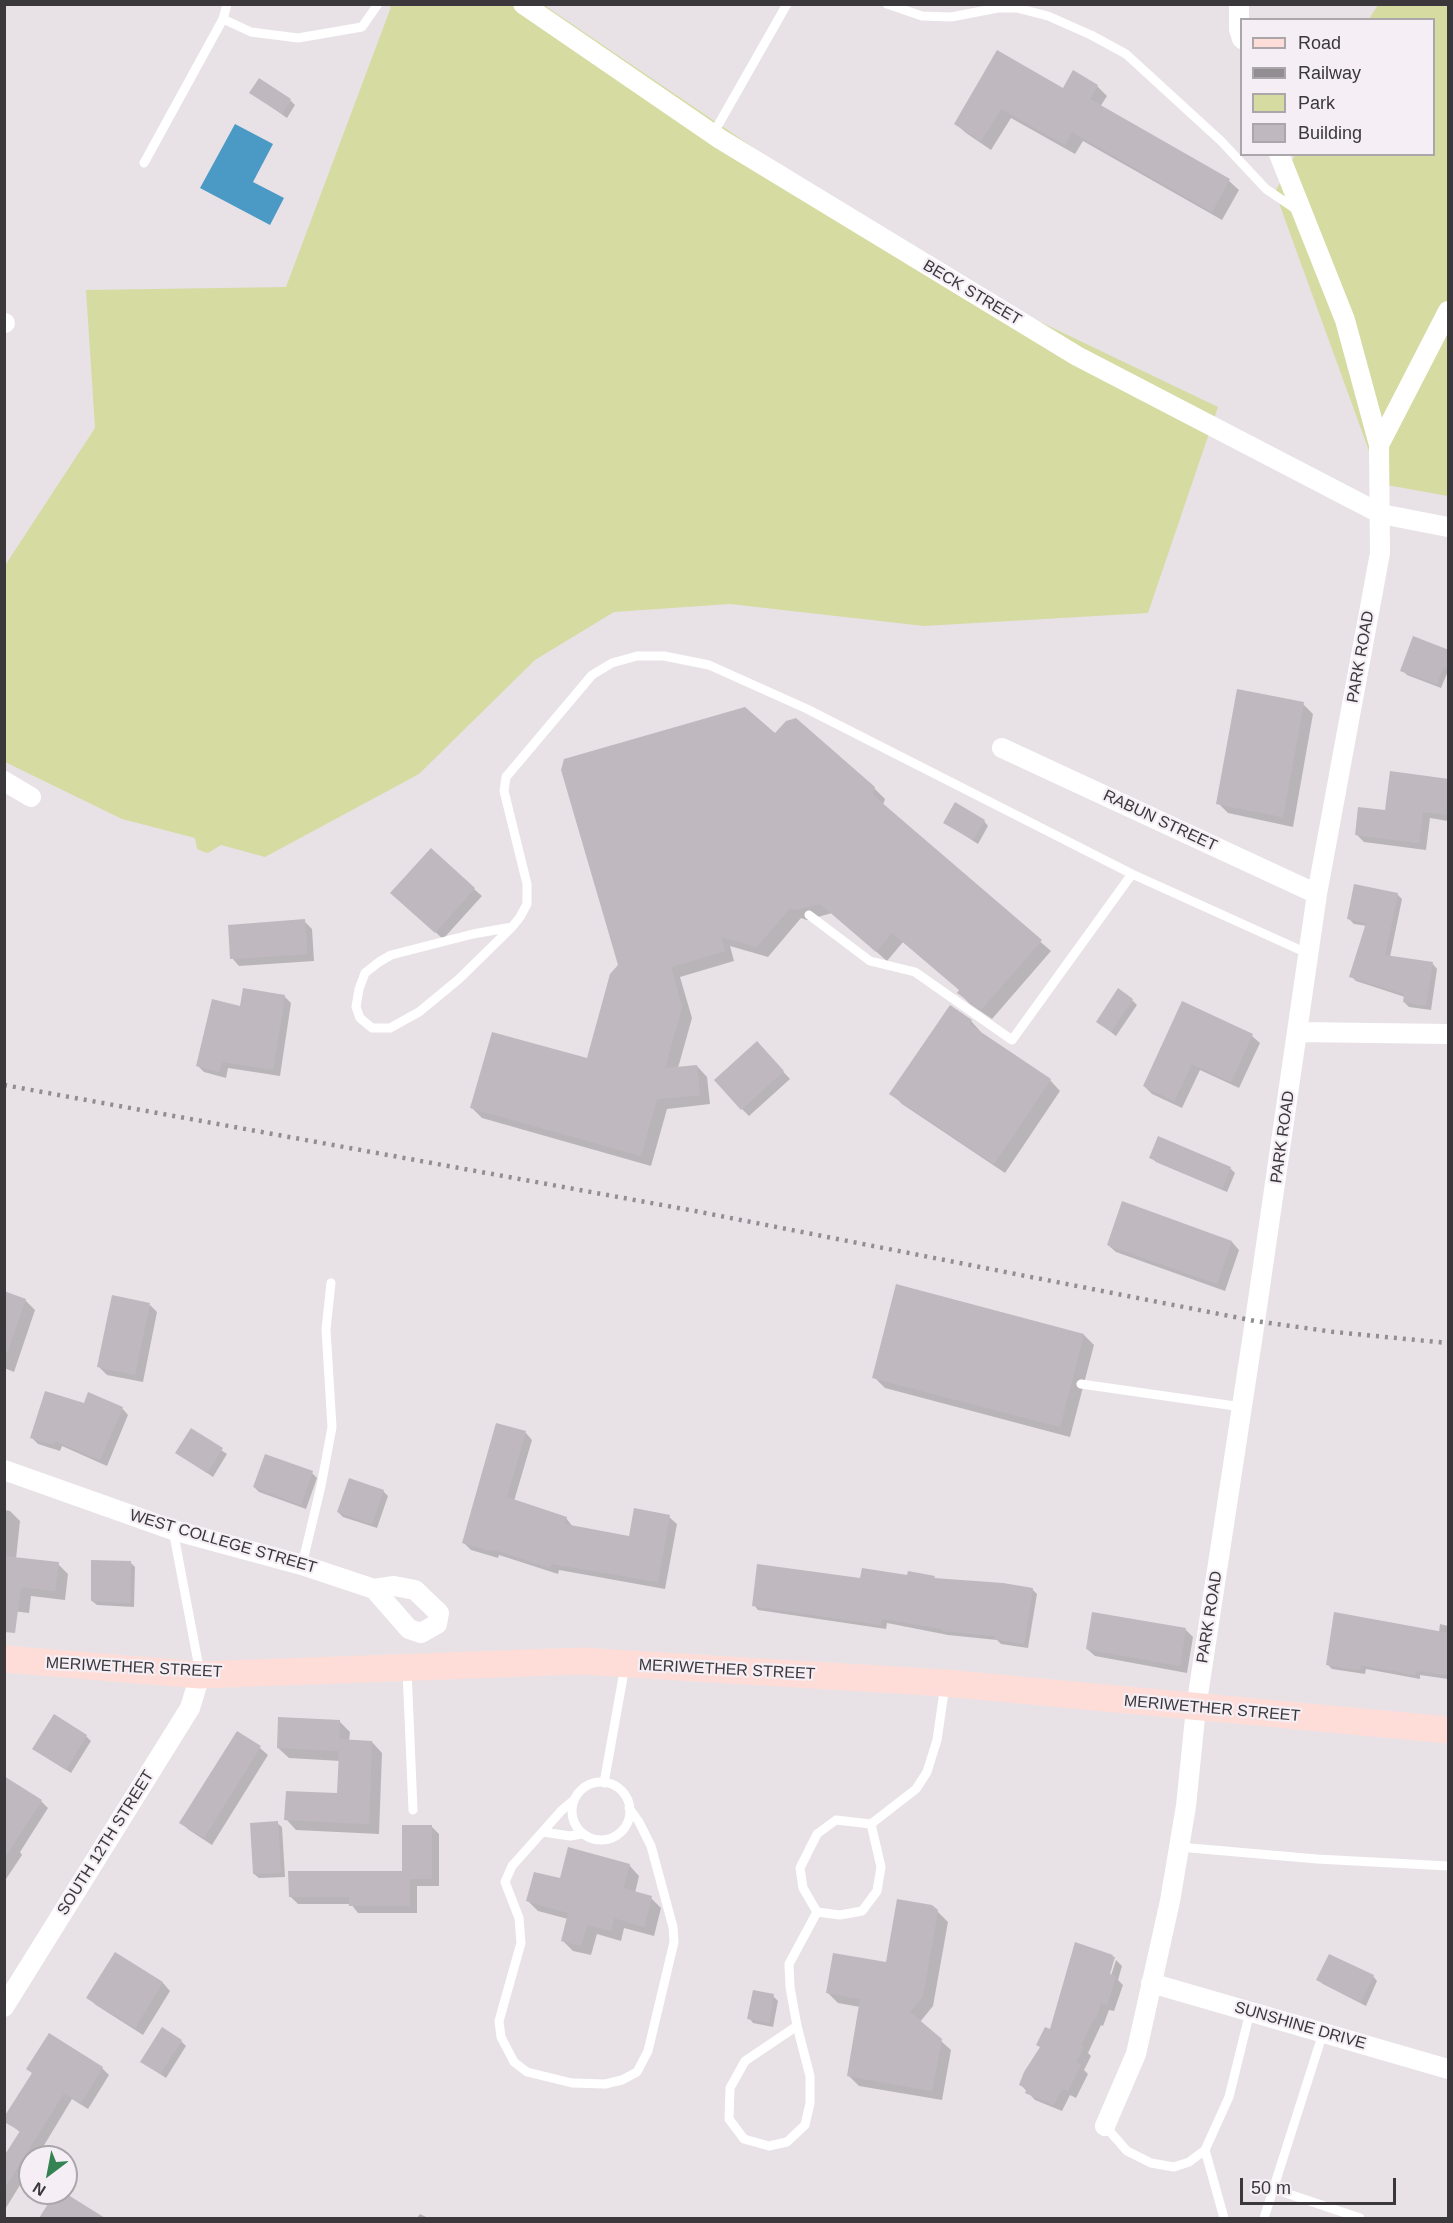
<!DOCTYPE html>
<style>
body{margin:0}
#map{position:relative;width:1453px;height:2223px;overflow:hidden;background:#e8e2e7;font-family:Helvetica,sans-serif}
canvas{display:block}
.frame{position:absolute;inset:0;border:6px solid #3a383a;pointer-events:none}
.legend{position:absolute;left:1240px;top:18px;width:195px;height:138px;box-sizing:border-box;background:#f5eff5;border:2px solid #aaa6aa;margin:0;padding:8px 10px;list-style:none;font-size:18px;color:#3a383a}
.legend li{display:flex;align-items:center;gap:12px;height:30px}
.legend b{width:30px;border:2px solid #aaa6aa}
.north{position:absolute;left:18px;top:2145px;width:60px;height:60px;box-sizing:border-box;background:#f5eff5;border:2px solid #aaa6aa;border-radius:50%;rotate:212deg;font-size:16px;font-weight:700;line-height:24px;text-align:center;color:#3a383a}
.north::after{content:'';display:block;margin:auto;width:21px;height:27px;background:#358353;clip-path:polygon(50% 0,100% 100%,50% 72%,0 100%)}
.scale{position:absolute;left:1240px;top:2178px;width:156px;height:27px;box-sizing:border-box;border:3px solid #3a383a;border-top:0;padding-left:8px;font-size:18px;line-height:21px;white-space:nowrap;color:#3a383a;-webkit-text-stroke:4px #f5eff5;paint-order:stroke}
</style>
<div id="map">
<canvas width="1453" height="2223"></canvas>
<div class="frame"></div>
<ul class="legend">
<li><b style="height:8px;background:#feddd8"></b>Road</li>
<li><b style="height:8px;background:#918d91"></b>Railway</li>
<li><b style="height:16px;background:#d6dba2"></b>Park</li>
<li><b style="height:16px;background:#bfb9bf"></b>Building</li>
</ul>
<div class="north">N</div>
<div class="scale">50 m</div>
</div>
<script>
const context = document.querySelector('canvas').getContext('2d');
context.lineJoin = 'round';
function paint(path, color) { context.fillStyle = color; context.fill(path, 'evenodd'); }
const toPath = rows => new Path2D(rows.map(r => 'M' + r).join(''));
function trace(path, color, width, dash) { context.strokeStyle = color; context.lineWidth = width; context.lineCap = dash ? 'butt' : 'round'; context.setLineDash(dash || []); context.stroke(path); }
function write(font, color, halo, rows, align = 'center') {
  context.font = font + ' Helvetica,sans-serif'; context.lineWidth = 4.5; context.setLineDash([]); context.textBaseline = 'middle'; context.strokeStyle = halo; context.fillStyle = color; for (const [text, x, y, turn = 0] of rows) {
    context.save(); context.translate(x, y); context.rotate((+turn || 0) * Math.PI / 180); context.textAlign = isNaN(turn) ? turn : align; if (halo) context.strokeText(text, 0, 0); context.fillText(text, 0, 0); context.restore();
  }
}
paint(toPath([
 [387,5,544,5,936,272,1218,407,1148,613,924,626,730,604,614,612,535,660,419,774,265,857,221,845,208,853,204,852,197,849,195,838,122,819,5,762,4,567,95,428,86,290,286,287,391,7],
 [1378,5,1448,5,1448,496,1381,484,1275,192,1295,155,1434,154,1434,20,1369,19]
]), '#d6dba2');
paint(toPath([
 [235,124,273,144,253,182,284,198,270,225,200,188]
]), '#4b9ac5');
paint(toPath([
 [997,52,1063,90,1097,86,1107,96,1100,107,1229,181,1239,190,1222,220,1083,141,1075,154,1011,118,991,150,966,133,956,124],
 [251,93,290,100,295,105,287,118],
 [1448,651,1448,671,1441,688,1407,675,1402,670],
 [1303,704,1313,714,1293,827,1228,813,1218,803],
 [776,736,874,788,885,799,883,805,1051,951,992,1019,970,1004,959,993,961,991,903,942,887,961,832,913,807,920,801,918,768,957,730,946,734,961,680,977,692,1018,678,1068,697,1066,707,1077,710,1104,667,1109,651,1166,482,1118,472,1108,588,1060],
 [1448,780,1448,821,1430,818,1426,850,1364,842,1356,834,1387,812],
 [984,821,988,826,978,844,945,823],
 [474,889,482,896,443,939,400,900],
 [1397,894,1402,899,1390,957,1433,964,1437,969,1431,1010,1409,1007,1404,1002,1405,997,1356,981,1351,976,1367,926,1354,924,1349,919],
 [304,921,312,929,314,961,239,966,232,958],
 [284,996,291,1003,280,1076,228,1068,226,1078,204,1072,197,1065,241,1008],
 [1132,1000,1137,1005,1116,1036,1103,1026],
 [1183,1003,1252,1036,1260,1043,1239,1088,1200,1070,1182,1108,1152,1094,1144,1086],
 [950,1007,971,1021,981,1032,980,1033,1050,1080,1060,1091,1005,1173,902,1104,891,1093],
 [764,1051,790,1079,749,1116,742,1109],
 [1151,1157,1230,1168,1235,1173,1227,1192,1156,1162],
 [1232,1242,1239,1250,1225,1291,1116,1252,1108,1245],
 [4,1293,25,1300,35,1310,14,1372,4,1368],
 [150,1305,157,1312,143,1382,107,1375,99,1367],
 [1084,1335,1094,1345,1070,1437,885,1388,874,1377],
 [84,1405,122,1408,128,1415,107,1466,62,1446,60,1451,38,1444,32,1438],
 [191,1430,227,1454,213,1477,177,1453],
 [525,1432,532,1440,514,1501,566,1518,573,1527,630,1538,669,1517,677,1524,665,1589,559,1570,558,1574,499,1555,498,1558,471,1550,464,1543],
 [266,1456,312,1473,317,1478,306,1509,259,1492,254,1487],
 [383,1491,388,1496,377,1528,343,1517,338,1512],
 [4,1510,10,1511,20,1521,16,1559,58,1564,68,1574,65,1600,31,1596,29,1613,4,1610],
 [130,1562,135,1567,134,1607,97,1605,92,1601],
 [908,1577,934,1577,936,1580,1032,1589,1037,1594,1028,1648,1001,1644,997,1640,948,1635,887,1623,886,1629,758,1610,754,1605,861,1579],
 [1440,1624,1448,1626,1448,1679,1420,1675,1420,1679,1366,1669,1365,1674,1332,1669,1327,1664,1439,1632],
 [1186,1630,1193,1637,1187,1673,1095,1656,1087,1649],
 [339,1721,350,1732,349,1741,372,1742,382,1753,379,1834,296,1830,286,1819,338,1795,340,1761,289,1758,278,1748],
 [237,1733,260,1748,268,1755,212,1845,189,1830,181,1823],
 [86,1736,91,1741,71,1773,34,1749],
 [8,1780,41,1801,48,1808,20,1852,22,1855,4,1882,4,1785],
 [277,1823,282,1827,285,1877,259,1878,254,1874],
 [431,1826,439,1834,439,1886,417,1886,417,1913,358,1913,351,1904,298,1904,290,1896,403,1873],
 [629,1865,639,1876,635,1893,651,1898,661,1908,654,1936,624,1928,621,1941,597,1934,591,1955,573,1951,562,1940,568,1919,538,1911,527,1900,561,1880],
 [937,1911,948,1922,933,2006,920,2022,951,2050,942,2100,859,2086,848,2075,860,2007,838,2003,828,1993,888,1964],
 [1076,1944,1112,1956,1115,1959,1113,1959,1106,1981,1109,1982,1116,1960,1122,1966,1118,1980,1123,1985,1114,2011,1109,2010,1103,2026,1101,2025,1088,2053,1091,2056,1084,2070,1088,2074,1076,2098,1070,2095,1062,2111,1035,2100,1021,2085,1041,2048,1038,2045,1051,2031],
 [116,1954,163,1983,170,1991,143,2035,96,2005,88,1998],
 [1373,1976,1377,1981,1366,2006,1323,1984,1318,1980],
 [773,1996,778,2001,773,2027,753,2023,749,2018],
 [49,2035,102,2068,109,2075,88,2109,72,2099,37,2157,30,2157,30,2169,4,2211,4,2159,21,2133,5,2120,33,2074,28,2069],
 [181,2041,186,2046,166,2078,142,2062],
 [56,2193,62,2193,103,2218,41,2218],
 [420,2214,428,2218,417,2218]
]), '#0003');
paint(toPath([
 [997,50,1063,88,1073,70,1098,85,1090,99,1230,179,1212,212,1072,132,1065,145,1001,109,981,141,954,124],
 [259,78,291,99,282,114,249,93],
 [1413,636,1449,650,1449,669,1443,667,1437,684,1400,671],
 [1237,689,1304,702,1283,817,1216,804],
 [745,707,775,733,786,721,796,718,875,787,873,795,1042,940,981,1010,957,993,959,990,892,933,876,952,820,904,796,910,790,908,757,947,721,937,725,951,671,967,682,1007,665,1068,697,1065,700,1095,657,1099,641,1156,470,1108,492,1032,587,1058,610,974,618,965,561,770,564,759],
 [1390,771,1449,779,1449,815,1423,812,1419,843,1355,835,1358,807,1385,810],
 [955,802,985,820,973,840,943,823],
 [431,848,475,888,435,933,390,893],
 [1354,884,1398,893,1385,955,1433,962,1426,1006,1403,1002,1404,994,1349,977,1366,923,1347,919],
 [305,919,307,954,230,959,228,925],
 [243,988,285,995,273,1070,222,1062,219,1072,196,1066,212,999,240,1006],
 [1118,988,1133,999,1111,1032,1096,1022],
 [1182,1001,1253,1034,1231,1082,1192,1064,1174,1101,1143,1086],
 [950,1005,972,1020,969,1024,1051,1079,994,1164,889,1094],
 [757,1041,784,1071,741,1110,714,1080],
 [1158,1136,1231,1167,1222,1189,1149,1158],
 [1122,1201,1232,1241,1217,1284,1107,1245],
 [896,1284,1084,1334,1060,1427,872,1378],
 [4,1291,26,1299,7,1353,4,1352],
 [112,1295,150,1303,135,1375,97,1367],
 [45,1391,84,1403,88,1392,123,1407,100,1460,55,1441,54,1445,30,1438],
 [496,1423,526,1431,507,1497,567,1517,565,1524,629,1536,634,1508,670,1515,658,1582,552,1564,550,1568,492,1549,491,1551,462,1543],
 [191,1428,223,1448,207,1473,175,1453],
 [265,1454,313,1471,301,1505,253,1487],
 [349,1478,384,1490,372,1524,337,1512],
 [4,1556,59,1562,55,1591,21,1587,15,1633,4,1632],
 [91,1560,131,1561,130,1603,91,1601],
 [757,1564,860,1578,862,1568,907,1575,908,1571,935,1576,934,1578,1003,1583,1033,1588,1024,1644,994,1639,995,1636,942,1631,942,1629,882,1619,881,1625,752,1606],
 [1092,1612,1186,1628,1180,1666,1086,1649],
 [1334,1612,1449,1633,1449,1675,1416,1671,1415,1675,1361,1665,1360,1670,1326,1665],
 [54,1714,87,1735,66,1770,32,1749],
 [278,1717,340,1720,339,1739,372,1741,369,1824,284,1820,286,1791,337,1793,339,1751,277,1748],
 [237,1731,261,1746,204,1838,179,1823],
 [4,1776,42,1800,4,1859],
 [278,1821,281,1873,253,1874,250,1823],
 [402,1825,432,1825,432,1879,410,1879,410,1906,349,1906,349,1897,289,1897,288,1871,402,1871],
 [568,1847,630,1864,623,1888,652,1896,644,1927,614,1918,611,1931,587,1925,581,1946,561,1941,568,1913,526,1901,534,1872,560,1878],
 [897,1899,932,1905,938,1910,923,1996,910,2012,942,2039,932,2091,847,2076,860,1999,826,1993,833,1953,886,1962],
 [1075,1942,1113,1955,1112,1956,1115,1957,1110,1974,1116,1976,1107,2005,1101,2003,1096,2019,1094,2019,1081,2045,1084,2047,1076,2062,1081,2065,1068,2091,1062,2089,1054,2105,1025,2093,1027,2089,1019,2085,1024,2072,1040,2047,1036,2045,1045,2027,1050,2029],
 [115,1952,163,1982,135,2028,86,1998],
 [1329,1954,1374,1975,1361,2002,1316,1980],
 [753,1990,774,1994,769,2023,747,2019],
 [162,2027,182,2040,160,2074,140,2062],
 [49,2033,103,2067,81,2103,64,2093,4,2189,4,2156,20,2131,4,2122,4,2117,32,2073,26,2069],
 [55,2193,65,2193,105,2218,39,2218]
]), '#bfb9bf');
trace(toPath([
 [227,4,223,19,251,32,298,38,362,27,378,4],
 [887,4,922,16,951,17,998,8,1017,8,1048,16,1091,35,1126,54,1221,141,1266,189,1297,210],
 [713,134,787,4],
 [144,163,223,19],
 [809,915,870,961,915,972,1012,1040,1132,874,1309,954],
 [512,927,473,934,391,955,379,962,365,973,359,989,356,1007,360,1018,372,1028,390,1028,419,1012,459,979,512,927,520,917,527,904,527,884,504,791,506,777,592,675,612,663,637,656,664,656,709,665,807,709,1132,874],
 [1081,1384,1242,1407],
 [173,1530,200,1673],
 [302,1565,321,1486,332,1427,326,1329,331,1283],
 [407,1670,413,1810],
 '572 1811a29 29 0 1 1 58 0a29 29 0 1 1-58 0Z',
 [604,1783,625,1666],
 [574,1800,562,1810,512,1866,505,1882,519,1918,521,1943,499,2021,501,2037,514,2062,527,2072,572,2083,605,2084,622,2080,637,2072,648,2051,674,1942,673,1927,651,1846,639,1822,629,1808],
 [871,1824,881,1867,877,1891,862,1911,840,1915,817,1912,803,1888,800,1868,817,1834,836,1820,871,1824,916,1789,927,1772,937,1740,945,1685],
 [543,1832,570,1836,582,1834],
 [1179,1847,1317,1859,1448,1866],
 [797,2026,745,2061,730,2088,729,2119,744,2139,769,2146,787,2142,805,2125,810,2103,810,2076,797,2026,790,1987,789,1964,817,1912],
 [1105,2126,1127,2151,1151,2163,1174,2167,1189,2162,1205,2150],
 [1274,2189,1360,2218],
 [1224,2218,1205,2150,1229,2097,1250,2012],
 [1264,2218,1323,2033]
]), '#fff', 9);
trace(toPath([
 [523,4,720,139,1077,356,1381,514,1448,527],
 [1239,4,1239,29,1242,39],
 [4,323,5,323],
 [1379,445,1448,311],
 [1002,748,1317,894],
 [4,781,31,797],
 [1298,1032,1448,1034],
 [4,1470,173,1530,302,1565,374,1589,394,1586,415,1590,439,1613,437,1624,421,1633,409,1629,374,1589],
 [1151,1983,1448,2069],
 [4,2007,190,1708,200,1675],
 [1105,2126,1136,2054,1170,1901,1186,1806,1196,1708,1255,1321,1317,894,1380,553,1379,445,1345,320,1279,154]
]), '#fff', 20);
trace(toPath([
 [4,1659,200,1675,581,1661,945,1683,1448,1730]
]), '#feddd8', 27);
trace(toPath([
 [4,1085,695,1211,1255,1321,1334,1332,1448,1343]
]), '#918d91', 4.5, [3, 6]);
write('16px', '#3a383a', '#f5eff5', [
 ["BECK STREET",972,293,31],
 ["PARK ROAD",1361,657,-80],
 ["RABUN STREET",1160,821,25],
 ["PARK ROAD",1283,1137,-82],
 ["WEST COLLEGE STREET",223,1542,16],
 ["PARK ROAD",1210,1617,-81],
 ["MERIWETHER STREET",134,1668,3],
 ["MERIWETHER STREET",727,1670,3],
 ["MERIWETHER STREET",1212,1709,5],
 ["SOUTH 12TH STREET",106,1843,-58],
 ["SUNSHINE DRIVE",1300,2026,16]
]);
</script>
